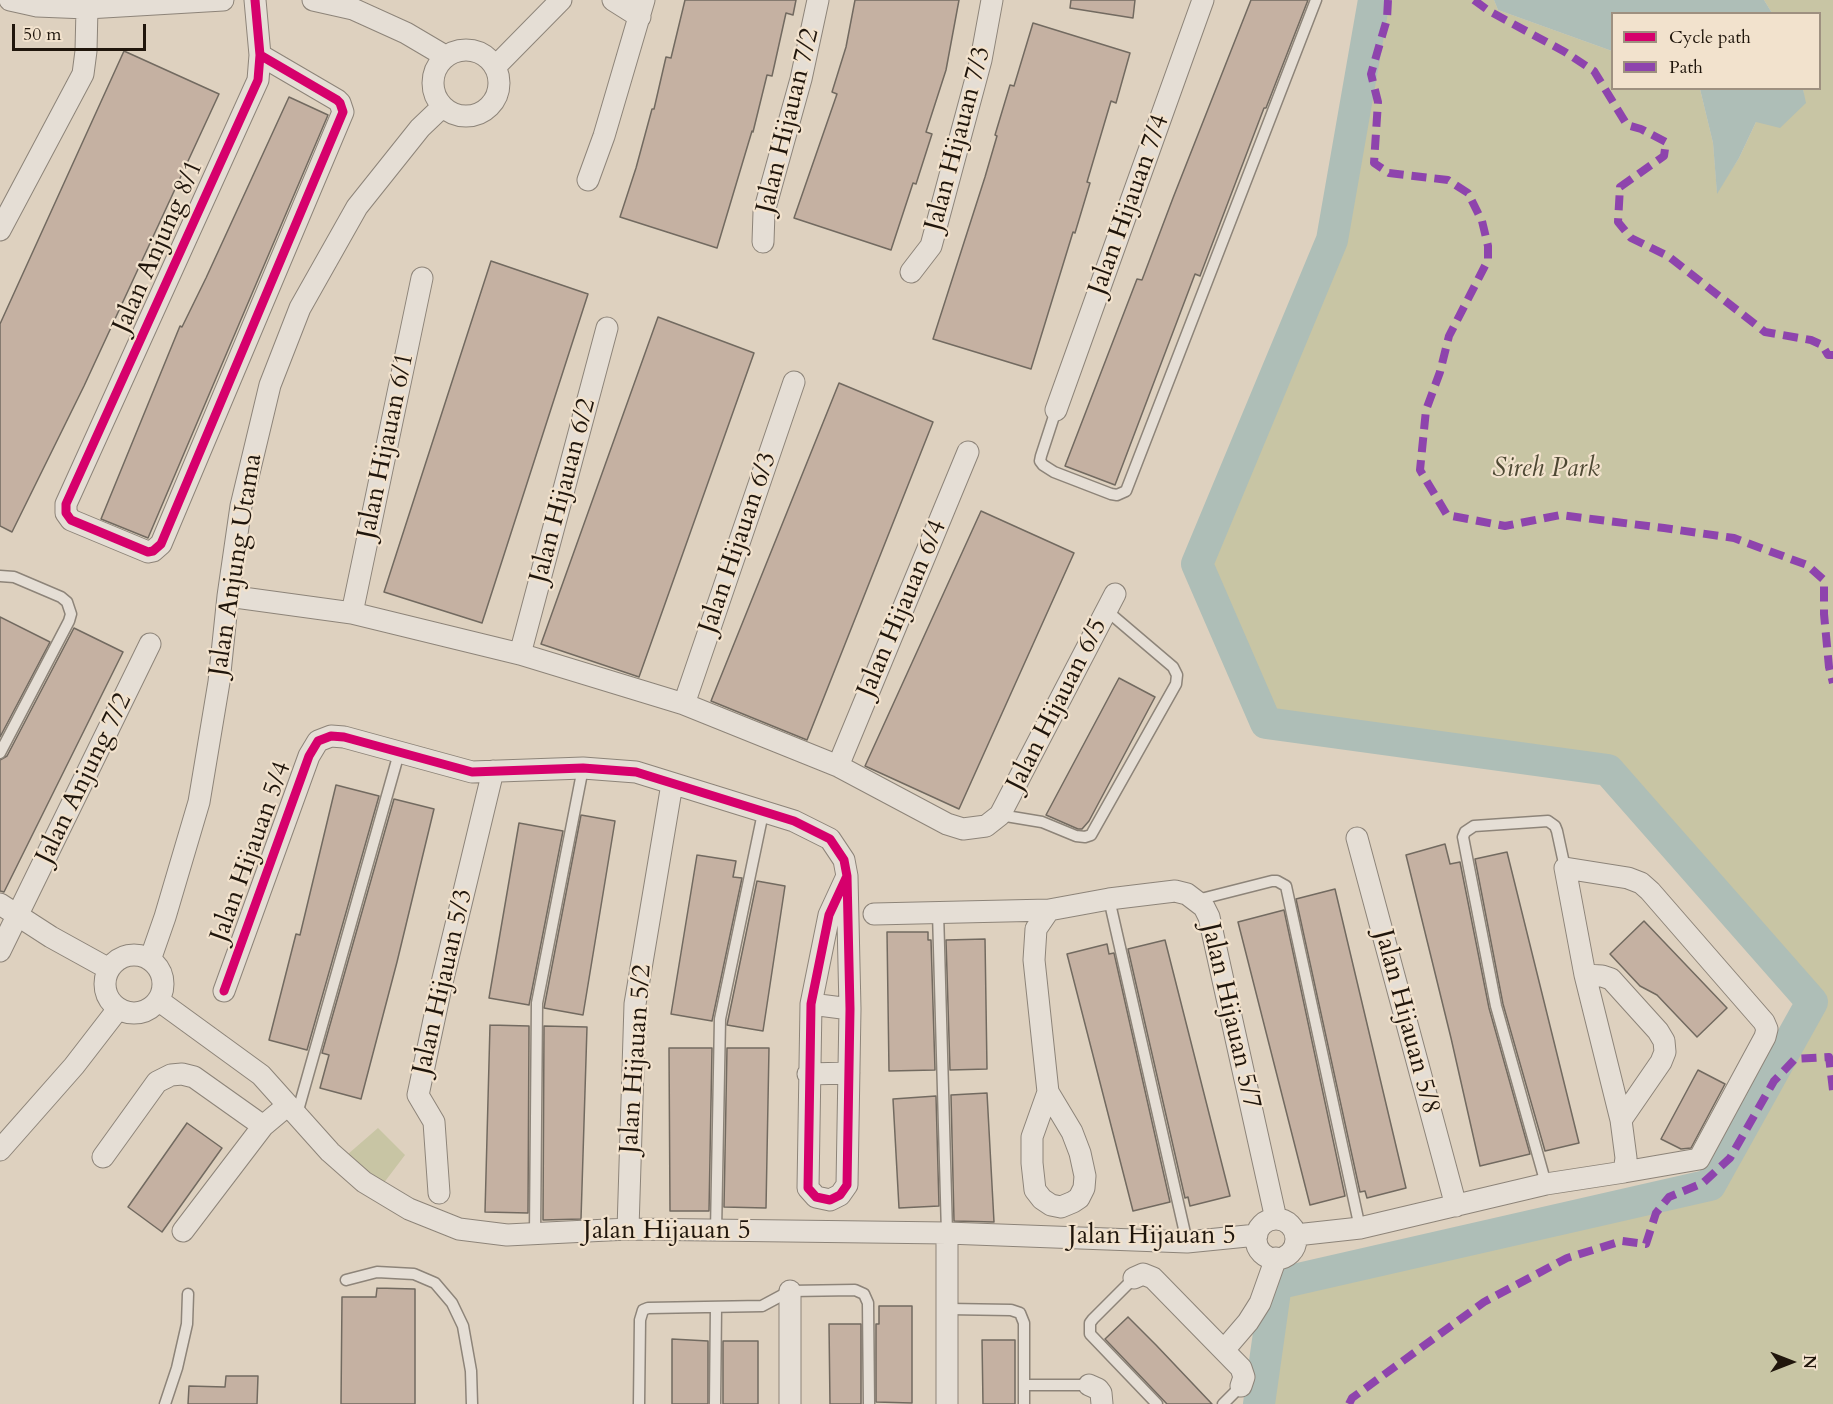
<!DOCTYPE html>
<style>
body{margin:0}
#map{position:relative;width:1833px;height:1404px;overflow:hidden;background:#ded1bf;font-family:Cardo,serif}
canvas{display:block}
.legend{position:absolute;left:1611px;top:12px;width:210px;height:78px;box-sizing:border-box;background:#f2e2cd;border:2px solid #9e9080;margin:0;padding:8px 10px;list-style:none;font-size:18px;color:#20160c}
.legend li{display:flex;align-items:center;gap:12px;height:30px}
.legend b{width:30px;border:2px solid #9e9080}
.north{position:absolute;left:1761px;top:1332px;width:60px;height:60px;-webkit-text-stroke:4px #f2e2cd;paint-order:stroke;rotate:90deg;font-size:16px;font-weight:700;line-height:24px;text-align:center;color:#20160c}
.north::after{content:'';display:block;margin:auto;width:21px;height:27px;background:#20160c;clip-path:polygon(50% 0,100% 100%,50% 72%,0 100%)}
.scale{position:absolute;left:12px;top:24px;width:134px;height:27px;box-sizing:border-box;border:3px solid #20160c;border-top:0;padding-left:8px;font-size:18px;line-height:21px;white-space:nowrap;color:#20160c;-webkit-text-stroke:4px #f2e2cd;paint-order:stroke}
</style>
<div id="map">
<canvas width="1833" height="1404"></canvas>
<ul class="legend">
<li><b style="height:8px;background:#d6006c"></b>Cycle path</li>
<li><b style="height:8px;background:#8e44ad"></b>Path</li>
</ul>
<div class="north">N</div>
<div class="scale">50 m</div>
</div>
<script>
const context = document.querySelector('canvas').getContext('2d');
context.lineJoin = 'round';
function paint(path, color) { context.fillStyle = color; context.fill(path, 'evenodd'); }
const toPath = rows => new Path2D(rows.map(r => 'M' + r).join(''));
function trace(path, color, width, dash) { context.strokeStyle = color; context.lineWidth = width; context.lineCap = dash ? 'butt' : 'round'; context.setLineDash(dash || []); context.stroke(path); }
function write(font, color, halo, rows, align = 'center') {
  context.font = font + ' Cardo,serif'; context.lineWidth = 4.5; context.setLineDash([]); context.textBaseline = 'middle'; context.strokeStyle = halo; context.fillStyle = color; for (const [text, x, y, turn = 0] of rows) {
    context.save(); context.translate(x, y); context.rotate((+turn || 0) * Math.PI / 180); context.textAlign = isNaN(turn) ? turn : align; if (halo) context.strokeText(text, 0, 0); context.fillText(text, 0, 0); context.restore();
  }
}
paint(toPath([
 [1374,0,1494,0,1498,10,1612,51,1612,88,1700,89,1713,143,1717,192,1739,158,1756,122,1805,103,1803,89,1820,88,1820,14,1772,13,1764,0,1833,0,1833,1404,1259,1404,1276,1284,1710,1185,1812,1002,1608,770,1266,723,1197,564,1332,240],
 [378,1128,405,1155,383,1184,340,1161]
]), '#c8c5a4');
paint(toPath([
 [1494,0,1764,0,1772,13,1612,14,1612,51,1498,10],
 [1700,89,1803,89,1806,103,1780,128,1756,122,1739,158,1717,194,1713,143]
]), '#aebeb7');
trace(toPath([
 [1259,1404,1276,1284,1710,1185,1812,1002,1608,770,1266,723,1197,564,1332,240,1374,0]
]), '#aebeb7', 32);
const building = toPath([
 [685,0,796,0,793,15,786,13,772,76,767,75,753,132,752,131,717,248,620,217,636,168,652,109,654,109,666,57,671,58,685,0],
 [855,0,959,0,946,70,926,132,932,134,916,184,913,183,891,250,794,218,837,94,832,92,846,47,855,0],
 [1071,0,1135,0,1133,18,1070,8,1071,0],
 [1251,0,1308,0,1266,108,1264,108,1200,276,1195,274,1115,485,1065,466,1137,279,1142,280,1173,198,1251,0],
 [1033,23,1130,53,1116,103,1111,101,1087,182,1090,183,1075,233,1073,232,1031,369,933,339,985,177,997,136,995,135,1010,85,1014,86,1033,23],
 [124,51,219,94,84,386,12,532,0,526,0,324,124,51],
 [289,97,328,115,148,538,101,519,180,326,182,327,206,278,289,97],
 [491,261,588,294,482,623,384,592,491,261],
 [658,317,754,353,639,677,541,644,658,317],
 [839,383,933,422,807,740,711,701,839,383],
 [981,511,1074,553,959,809,865,766,981,511],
 [0,617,50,642,0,737,0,617],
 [74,628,123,652,4,892,0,891,0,760,7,756,74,628],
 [1119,678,1155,697,1089,821,1082,829,1078,829,1046,815,1119,678],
 [336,785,379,796,307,1050,269,1040,296,934,300,935,336,785],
 [394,799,434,809,397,962,361,1099,320,1088,329,1055,322,1053,394,799],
 [581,815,615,821,583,1015,544,1008,581,815],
 [519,823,563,831,529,1005,489,998,519,823],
 [1445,844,1450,864,1460,862,1489,1008,1530,1154,1480,1166,1451,1038,1406,855,1445,844],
 [1507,852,1579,1143,1545,1151,1503,1004,1475,859,1507,852],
 [697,855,736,861,733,877,742,878,712,1021,671,1014,697,855],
 [757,881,785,886,763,1031,727,1025,757,881],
 [1335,889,1406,1188,1367,1198,1365,1191,1360,1192,1296,899,1335,889],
 [1284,910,1345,1196,1310,1205,1238,922,1284,910],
 [1644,921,1727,1008,1697,1037,1657,995,1640,986,1610,954,1644,921],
 [887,932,928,932,928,940,931,940,935,1070,889,1071,887,932],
 [985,939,987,1069,950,1070,946,940,985,939],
 [1165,940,1230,1196,1190,1206,1188,1197,1185,1198,1128,949,1165,940],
 [1107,944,1109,954,1114,953,1170,1202,1133,1211,1067,954,1107,944],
 [490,1025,529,1026,528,1213,485,1212,490,1025],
 [544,1026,587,1027,581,1219,543,1220,544,1026],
 [669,1048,712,1048,709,1211,670,1211,669,1048],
 [727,1048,769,1048,766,1208,724,1207,727,1048],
 [1698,1070,1725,1084,1691,1148,1681,1149,1661,1139,1698,1070],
 [987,1093,994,1222,954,1221,951,1095,987,1093],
 [936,1096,939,1206,899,1208,893,1099,936,1096],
 [187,1123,222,1148,162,1232,128,1207,187,1123],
 [377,1288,415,1289,415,1404,341,1404,342,1297,376,1297,377,1288],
 [879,1306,912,1306,912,1403,876,1402,876,1324,879,1324,879,1306],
 [1128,1317,1156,1345,1212,1404,1167,1404,1105,1339,1128,1317],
 [829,1324,861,1324,861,1404,830,1404,829,1324],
 [672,1339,708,1341,708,1404,672,1404,672,1339],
 [982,1340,1015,1340,1015,1404,983,1404,982,1340],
 [723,1341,758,1341,758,1404,723,1404,723,1341],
 [226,1376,258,1376,257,1404,188,1404,189,1386,225,1387,226,1376]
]);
paint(building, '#c5b1a2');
trace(building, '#726a60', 1.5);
const lane = toPath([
 [1056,410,1041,456,1040,461,1043,465,1054,472,1111,494,1117,495,1126,491,1316,0],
 [0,576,14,577,61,597,67,602,71,614,69,621,0,753],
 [1000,815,1042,822,1076,836,1085,837,1091,835,1176,684,1177,675,1173,667,1106,610],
 [1109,899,1187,1242],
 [1197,900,1272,881,1277,881,1286,886,1360,1228],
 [938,912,947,1233],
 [297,1114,399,753],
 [1546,1184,1496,1006,1463,837,1465,832,1474,826,1548,821,1555,826,1557,831,1565,868],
 [716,1231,720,1019,763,813],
 [535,1234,537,1003,583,768],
 [1134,1278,1093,1319,1090,1323,1090,1334,1157,1404],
 [346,1280,377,1272,414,1274,435,1283,452,1303,463,1326,471,1371,472,1404],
 [948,1309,1011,1310,1020,1313,1024,1323,1024,1404],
 [1024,1385,1089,1385],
 [165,1404,177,1368,187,1324,188,1294],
 [639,1404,640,1320,643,1310,648,1308,762,1306,790,1291,855,1290,864,1294,868,1303,869,1404],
 [715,1404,716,1307],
 [1223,1404,1241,1386]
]);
const street = toPath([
 [10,0,37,6,87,8,223,0],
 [255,0,260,55,258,80,66,504,66,513,71,520,148,552,153,551,161,544,343,112,340,103,337,100,260,55],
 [313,0,353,9,406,33,445,56],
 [613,0,640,17],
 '433 83a33 33 0 1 1 66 0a33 33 0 1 1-66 0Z',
 [495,67,561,0],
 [588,180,604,136,644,0],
 [0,230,83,74,86,51,87,8],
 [763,242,764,212,801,79,818,0],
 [911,272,931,246,981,60,992,0],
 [1056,410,1203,0],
 [228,596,352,613,520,654,684,704,838,766,947,824,963,829,986,826,1000,815,1115,594],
 [352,613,422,278],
 [520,654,607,328],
 [684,704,794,382],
 [838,766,968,452],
 [1357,838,1456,1206],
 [0,904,51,937,109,969],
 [874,914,1049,910],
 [0,951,150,644],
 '105 984a29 29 0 1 1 58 0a29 29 0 1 1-58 0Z',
 [150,960,165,917,199,802,219,682,228,596,241,506,270,385,300,308,357,207,420,128,442,107],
 [1585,975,1602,976,1611,979,1658,1031,1664,1041,1665,1052,1661,1062,1621,1120],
 [224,991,309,756,318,741,331,736,344,737,472,772,583,768,636,772,794,821,830,839,844,860,847,876,850,1009,847,1185,840,1195,830,1200,816,1197,808,1188,811,1004,829,915,847,876],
 [158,1000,261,1075,330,1152,364,1182,409,1209,459,1229,507,1235,628,1229,947,1233,1187,1242,1257,1235],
 [811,1004,850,1009],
 [808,1074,849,1073],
 [1048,1092,1032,1137,1032,1163,1035,1190,1042,1199,1051,1205,1061,1207,1073,1202,1079,1198,1084,1188,1085,1176,1080,1153,1072,1132,1048,1092,1034,960,1036,929,1049,910,1109,899,1175,891,1187,894,1204,907,1209,917,1276,1219],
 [0,1150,74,1066,118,1009],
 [103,1157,157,1082,171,1075,182,1074,194,1077,263,1126],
 [439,1193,434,1122,418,1095,441,987,493,771],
 '1256 1239a20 20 0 1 1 40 0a20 20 0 1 1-40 0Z',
 [628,1229,635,1004,672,784],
 [183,1231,263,1126,288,1105],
 [947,1233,947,1404],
 [1296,1235,1360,1228,1546,1184,1624,1172,1626,1158,1621,1120,1585,975,1565,868,1628,878,1641,883,1650,891,1764,1022,1767,1029,1765,1037,1699,1159,1624,1172],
 [1134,1278,1143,1274,1153,1278,1241,1368,1244,1377,1241,1386],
 [1224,1350,1248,1322,1260,1303,1276,1258],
 [1089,1385,1098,1389,1101,1393,1102,1404],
 [790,1404,790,1291]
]);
trace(lane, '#8d8479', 13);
trace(street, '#8d8479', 23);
trace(lane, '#e5ded5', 10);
trace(street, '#e5ded5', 21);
trace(toPath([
 [1388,0,1387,19,1371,74,1378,102,1374,163,1389,173,1448,180,1468,193,1482,221,1488,246,1488,260,1449,336,1440,372,1426,410,1420,470,1447,515,1505,526,1560,515,1664,528,1734,538,1807,565,1824,580,1824,614,1829,667,1833,683],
 [1474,0,1489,11,1565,52,1594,71,1627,125,1641,129,1666,142,1664,156,1620,187,1618,222,1631,238,1668,256,1765,332,1811,340,1822,345,1828,355,1833,355],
 [1349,1404,1352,1398,1484,1302,1567,1258,1622,1241,1646,1244,1656,1213,1669,1197,1703,1183,1730,1158,1774,1081,1795,1059,1829,1057,1833,1090]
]), '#8e44ad', 8, [15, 8]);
trace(toPath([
 [255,0,260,55,258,80,66,504,66,513,71,520,148,552,153,551,161,544,343,112,340,103,337,100,260,55],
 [224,991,309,756,318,741,331,736,344,737,472,772,583,768,636,772,794,821,830,839,844,860,847,876,850,1009,847,1185,840,1195,830,1200,816,1197,808,1188,811,1004,829,915,847,876]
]), '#d6006c', 9);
write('26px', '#20160c', '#f2e2cd', [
 ["Jalan Hijauan 7/2",789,121,-76],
 ["Jalan Hijauan 7/3",959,139,-75],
 ["Jalan Hijauan 7/4",1130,205,-70],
 ["Jalan Anjung 8/1",159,247,-66],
 ["Jalan Hijauan 6/1",387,446,-78],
 ["Jalan Hijauan 6/2",564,491,-75],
 ["Jalan Hijauan 6/3",739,543,-71],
 ["Jalan Anjung Utama",237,565,-81],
 ["Jalan Hijauan 6/4",903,609,-67],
 ["Jalan Hijauan 6/5",1058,705,-63],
 ["Jalan Anjung 7/2",85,779,-64],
 ["Jalan Hijauan 5/4",252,852,-70],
 ["Jalan Hijauan 5/3",444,982,-77],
 ["Jalan Hijauan 5/7",1230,1016,77],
 ["Jalan Hijauan 5/8",1406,1022,75],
 ["Jalan Hijauan 5/2",637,1059,-86],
 ["Jalan Hijauan 5",667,1232],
 ["Jalan Hijauan 5",1152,1237]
]);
write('italic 26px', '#4d4833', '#f2e2cd', [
 ["Sireh Park",1546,470]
]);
</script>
